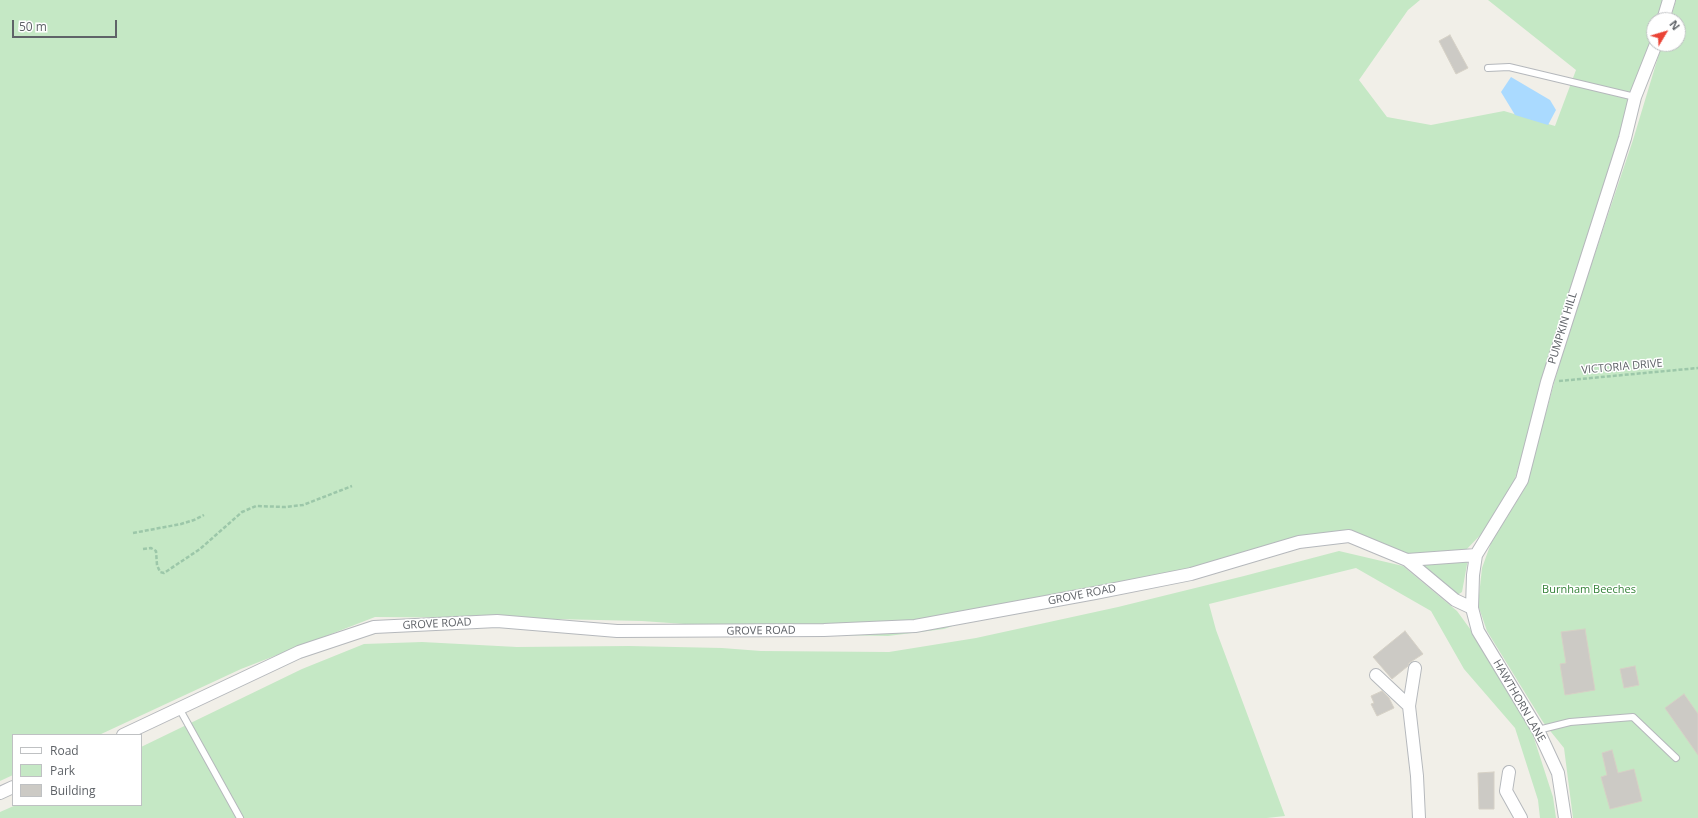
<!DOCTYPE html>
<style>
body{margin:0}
#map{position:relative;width:1698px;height:818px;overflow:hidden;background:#f1efe8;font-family:"Open Sans",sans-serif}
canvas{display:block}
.legend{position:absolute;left:12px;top:734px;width:130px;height:72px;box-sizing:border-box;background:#fff;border:1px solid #bfc1c3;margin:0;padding:5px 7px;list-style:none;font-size:12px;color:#5f6368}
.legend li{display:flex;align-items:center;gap:8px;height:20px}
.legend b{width:20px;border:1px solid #bfc1c3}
.north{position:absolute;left:1646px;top:12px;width:40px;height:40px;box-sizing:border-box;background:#fff;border:1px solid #bfc1c3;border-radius:50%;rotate:52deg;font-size:11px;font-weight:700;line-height:16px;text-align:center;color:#5f6368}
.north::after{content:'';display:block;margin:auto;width:14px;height:18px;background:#ea4335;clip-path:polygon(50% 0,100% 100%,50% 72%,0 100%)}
.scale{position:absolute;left:12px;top:20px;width:105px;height:18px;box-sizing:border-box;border:2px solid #5f6368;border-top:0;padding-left:5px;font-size:12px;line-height:14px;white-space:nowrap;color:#5f6368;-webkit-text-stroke:3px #fff;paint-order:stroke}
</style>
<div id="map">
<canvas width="1698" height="818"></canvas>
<ul class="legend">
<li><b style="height:5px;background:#fff"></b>Road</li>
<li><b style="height:11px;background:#c5e8c5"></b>Park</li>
<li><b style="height:11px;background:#cccac5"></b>Building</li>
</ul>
<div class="north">N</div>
<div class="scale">50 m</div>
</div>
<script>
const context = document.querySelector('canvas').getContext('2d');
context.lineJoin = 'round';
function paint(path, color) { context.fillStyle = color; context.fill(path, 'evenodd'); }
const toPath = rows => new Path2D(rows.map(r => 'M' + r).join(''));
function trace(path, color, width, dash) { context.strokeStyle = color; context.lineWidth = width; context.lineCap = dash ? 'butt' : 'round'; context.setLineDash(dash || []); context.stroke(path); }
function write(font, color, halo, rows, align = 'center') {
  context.font = font + ' "Open Sans",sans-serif'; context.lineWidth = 3; context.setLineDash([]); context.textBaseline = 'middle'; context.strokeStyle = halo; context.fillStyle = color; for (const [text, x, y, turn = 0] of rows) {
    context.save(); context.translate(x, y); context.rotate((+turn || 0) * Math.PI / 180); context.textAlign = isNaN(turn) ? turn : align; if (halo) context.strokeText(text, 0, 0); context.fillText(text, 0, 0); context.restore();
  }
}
paint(toPath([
 [0,0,1420,0,1408,10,1359,80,1387,117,1431,125,1504,111,1555,126,1576,70,1488,0,1664,0,1657,20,1654,20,1654,30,1624,121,1513,485,1490,525,1464,552,1411,556,1359,538,1330,532,1233,565,1010,606,944,629,888,636,838,635,642,621,510,618,375,617,241,669,99,735,13,735,13,775,0,781],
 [1676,0,1698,0,1698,818,1573,818,1564,748,1543,722,1487,631,1478,605,1482,568,1491,543,1525,488,1566,340,1633,140,1662,44,1678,44,1678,20,1670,20],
 [1339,551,1403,566,1457,611,1473,633,1532,732,1553,797,1556,818,1540,818,1538,800,1515,728,1464,669,1431,611,1356,568,1209,604,1216,630,1285,816,1267,818,0,818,0,812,16,805,141,805,141,747,302,669,364,644,422,642,517,647,629,646,722,648,761,651,889,652,976,638,1118,607,1244,576],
 [1468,559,1462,592,1456,596,1421,564]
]), '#c5e8c5');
paint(toPath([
 [1511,77,1550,100,1556,110,1548,125,1515,115,1501,92]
]), '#aadaff');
const building = toPath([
 [1450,35,1468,68,1456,74,1439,41,1450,35],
 [1585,629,1595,690,1565,695,1560,664,1566,663,1561,632,1585,629],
 [1405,631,1423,654,1409,663,1408,666,1392,679,1373,657,1405,631],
 [1635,666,1639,685,1624,688,1620,669,1635,666],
 [1382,691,1389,698,1394,708,1377,716,1371,704,1374,703,1371,696,1382,691],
 [1684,694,1698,714,1698,755,1665,708,1684,694],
 [1612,750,1618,773,1634,769,1642,801,1610,809,1601,777,1607,775,1602,753,1612,750],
 [1494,772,1494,809,1479,809,1478,773,1494,772]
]);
paint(building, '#cccac5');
trace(building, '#d6d1c6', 1);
const service = toPath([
 [1488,68,1509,67,1635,97],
 [179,708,240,818],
 [1538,730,1570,722,1633,717,1676,758]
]);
const minor = toPath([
 [1663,20,1669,0],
 [1407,560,1476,555],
 [1376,675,1409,706,1415,668],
 [1409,706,1417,776,1419,818],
 [123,735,299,652,374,627,497,621,617,631,824,630,915,626,1095,593,1191,574,1299,542,1349,536,1407,560,1455,600,1472,608],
 [1509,772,1506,791,1521,818],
 [0,793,13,787],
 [1565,818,1558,773,1538,730,1478,631,1472,608,1473,575,1476,555,1522,480,1547,382,1625,138,1635,97,1656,44]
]);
trace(service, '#b5b8bc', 8);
trace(minor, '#b5b8bc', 14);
trace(toPath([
 [1559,381,1698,368],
 [133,533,181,524,194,520,204,515],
 [143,549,151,548,156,551,157,565,160,572,164,573,200,549,242,512,256,506,285,507,303,505,352,486]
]), '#9cc7a9', 2.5, [4, 2]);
trace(service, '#fff', 6);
trace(minor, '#fff', 12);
write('11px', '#5f6368', '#fff', [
 ["PUMPKIN HILL",1563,328,-73],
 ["VICTORIA DRIVE",1622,367,-5],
 ["GROVE ROAD",1082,595,-11],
 ["GROVE ROAD",437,624,-3],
 ["GROVE ROAD",761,631,-1],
 ["HAWTHORN LANE",1519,701,60]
]);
write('11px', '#348238', '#fff', [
 ["Burnham Beeches",1589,590]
]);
</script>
